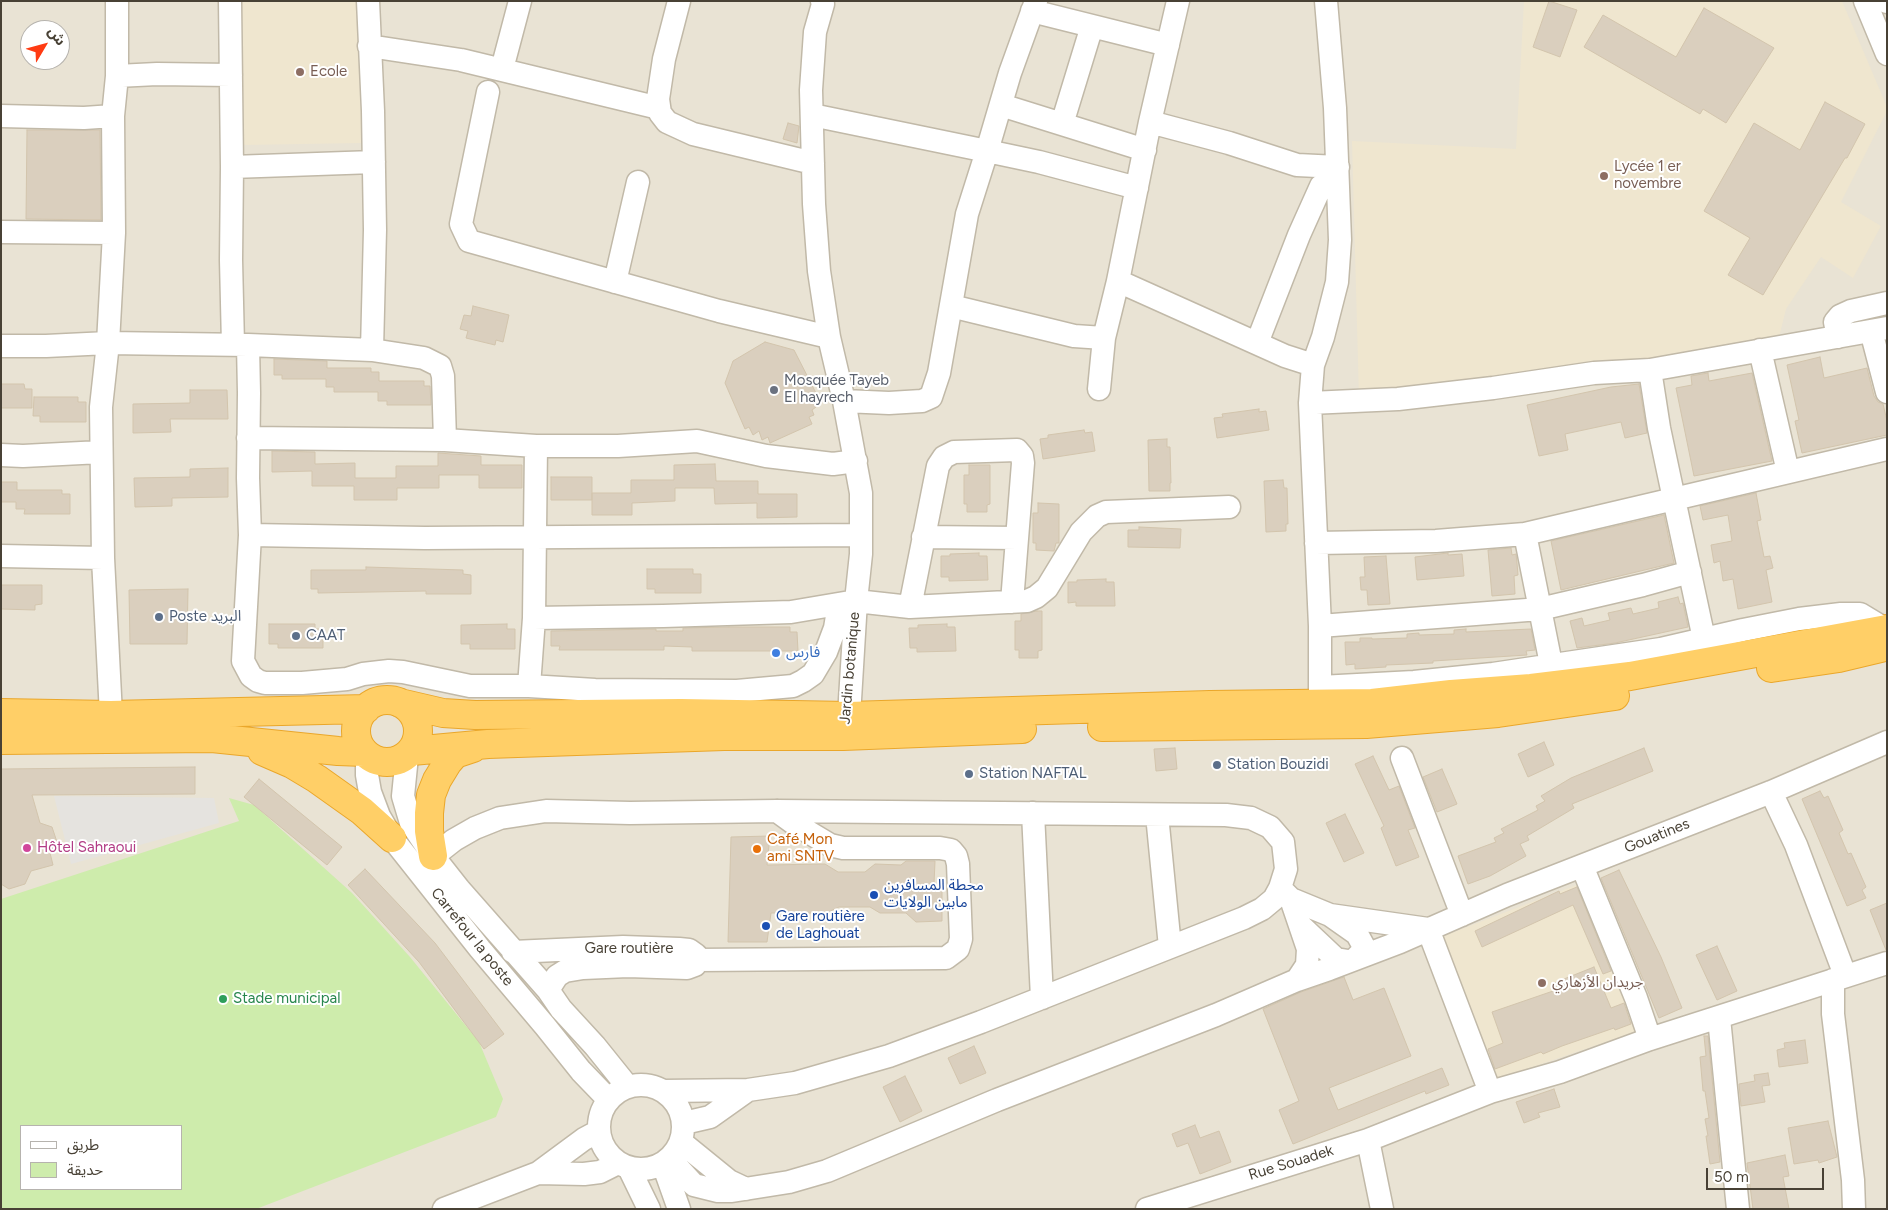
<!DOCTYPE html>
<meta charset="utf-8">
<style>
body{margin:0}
#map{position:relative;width:1888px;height:1210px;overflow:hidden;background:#f5f1e6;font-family:Figtree,"Noto Sans Arabic",sans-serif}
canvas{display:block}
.frame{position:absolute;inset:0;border:2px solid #484135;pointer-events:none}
.legend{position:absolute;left:20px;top:1125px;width:162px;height:65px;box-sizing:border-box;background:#fff;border:1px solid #b6b3ae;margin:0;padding:6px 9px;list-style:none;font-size:15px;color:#484135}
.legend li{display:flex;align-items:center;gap:10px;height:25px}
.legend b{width:25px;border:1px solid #b6b3ae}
.north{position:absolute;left:20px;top:20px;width:50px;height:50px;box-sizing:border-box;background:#fff;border:1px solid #b6b3ae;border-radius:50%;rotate:53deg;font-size:14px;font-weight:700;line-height:20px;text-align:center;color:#484135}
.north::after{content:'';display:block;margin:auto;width:18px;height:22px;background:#ff3b13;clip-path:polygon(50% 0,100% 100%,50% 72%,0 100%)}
.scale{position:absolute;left:1706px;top:1168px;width:118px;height:22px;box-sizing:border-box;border:2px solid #484135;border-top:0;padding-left:6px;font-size:15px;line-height:18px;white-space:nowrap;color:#484135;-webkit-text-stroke:4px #fff;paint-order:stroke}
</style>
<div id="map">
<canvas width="1888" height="1210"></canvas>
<div class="frame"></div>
<ul class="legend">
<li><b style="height:6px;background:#fff"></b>طريق</li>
<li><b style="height:14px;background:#ceecac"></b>حديقة</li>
</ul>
<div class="north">ش</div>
<div class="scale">50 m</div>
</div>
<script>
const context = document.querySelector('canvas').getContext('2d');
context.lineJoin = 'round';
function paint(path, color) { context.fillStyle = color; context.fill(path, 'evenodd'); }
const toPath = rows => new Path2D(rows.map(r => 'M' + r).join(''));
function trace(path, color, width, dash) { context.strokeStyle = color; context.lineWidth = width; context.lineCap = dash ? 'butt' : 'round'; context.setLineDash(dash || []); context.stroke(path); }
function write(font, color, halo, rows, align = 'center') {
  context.font = font + ' Figtree,"Noto Sans Arabic",sans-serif'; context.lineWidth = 4; context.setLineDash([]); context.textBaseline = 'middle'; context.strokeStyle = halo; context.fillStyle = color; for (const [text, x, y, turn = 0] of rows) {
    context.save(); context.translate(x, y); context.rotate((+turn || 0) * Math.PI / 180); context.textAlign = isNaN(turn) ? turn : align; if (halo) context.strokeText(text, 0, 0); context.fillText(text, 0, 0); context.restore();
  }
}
paint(toPath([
 [1,1,1887,1,1887,1209,1,1209],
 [30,30,60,30,60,60,30,60],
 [21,1126,181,1126,181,1189,21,1189]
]), '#e9e3d4');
paint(toPath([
 [239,1,358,1,362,143,241,145],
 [1524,1,1842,1,1887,107,1887,111,1841,202,1881,226,1853,278,1821,257,1786,309,1777,345,1359,398,1352,141,1516,149],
 [1584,882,1646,1028,1495,1080,1441,937]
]), '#efe6cf');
paint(toPath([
 [229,798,254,805,352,893,410,957,479,1042,503,1099,496,1117,256,1209,1,1209,1,899,239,821],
 [21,1126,181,1126,181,1189,21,1189]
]), '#ceecac');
paint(toPath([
 [54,796,214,798,219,823,71,864]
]), '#e5e3df');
const building = toPath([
 [1549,1,1577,10,1560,57,1533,47,1549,1],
 [1704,8,1774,48,1726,123,1703,109,1700,114,1584,47,1603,15,1676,57,1704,8],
 [1825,102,1865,124,1847,158,1845,158,1763,295,1728,275,1750,238,1704,211,1754,123,1800,150,1825,102],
 [788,123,799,126,797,143,783,139,788,123],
 [27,130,100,130,101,220,26,219,27,130],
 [473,306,509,315,503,342,496,340,495,345,466,338,468,331,460,329,464,315,471,316,473,306],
 [765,342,794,350,818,397,813,400,816,407,812,410,814,415,809,417,812,424,770,443,768,437,762,440,759,431,753,435,749,427,745,429,725,383,733,361,765,342],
 [1820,357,1824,378,1867,368,1874,396,1878,402,1883,404,1887,421,1887,435,1802,453,1795,421,1799,420,1787,365,1820,357],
 [274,359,327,361,327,368,371,368,371,372,379,372,379,381,424,381,424,386,430,386,431,405,387,405,387,401,378,401,378,392,334,392,334,387,326,387,326,379,282,379,282,375,274,375,274,359],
 [1708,373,1709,381,1752,373,1772,461,1694,476,1676,388,1692,385,1691,376,1708,373],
 [1,384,24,384,25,389,32,389,32,408,1,408,1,384],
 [1639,384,1647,433,1625,438,1621,422,1565,434,1568,450,1539,456,1527,405,1611,387,1639,384],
 [190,390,227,390,228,419,170,419,171,432,133,433,133,404,190,403,190,390],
 [34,397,78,397,78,402,86,402,86,422,40,422,40,416,33,416,34,397],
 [1259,409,1259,412,1266,411,1269,430,1217,438,1214,418,1223,417,1222,414,1259,409],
 [1084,430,1085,433,1092,432,1095,451,1043,459,1040,439,1048,438,1048,435,1084,430],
 [1167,439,1167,447,1170,447,1171,483,1170,483,1170,491,1149,491,1148,440,1167,439],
 [272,451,315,452,315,464,355,463,355,478,396,478,396,466,438,466,438,453,481,456,481,465,522,465,522,488,479,488,479,475,439,475,439,488,397,488,397,500,354,500,354,486,312,486,312,471,272,472,272,451],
 [715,464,716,481,758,481,758,494,797,494,797,517,757,518,757,503,715,504,714,488,675,488,675,501,632,503,632,515,592,515,592,493,631,493,631,480,674,480,674,465,715,464],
 [969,465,990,465,990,504,987,505,987,512,967,512,967,504,964,504,964,475,969,475,969,465],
 [228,468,228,497,172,498,172,506,135,507,134,478,190,477,190,469,228,468],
 [551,477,592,477,592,500,551,500,551,477],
 [1283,480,1284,488,1287,488,1288,524,1286,524,1286,531,1266,532,1264,481,1283,480],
 [1,482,17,482,17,490,62,490,62,494,70,494,70,514,24,514,25,509,16,509,16,502,1,502,1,482],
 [1756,493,1761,520,1757,521,1764,557,1770,556,1773,568,1766,570,1772,602,1738,609,1733,579,1723,581,1720,561,1714,563,1711,545,1732,541,1728,515,1703,520,1700,506,1756,493],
 [1038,503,1059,504,1059,543,1056,543,1054,551,1036,550,1036,543,1033,543,1033,513,1038,513,1038,503],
 [1664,515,1674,563,1561,590,1551,541,1664,515],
 [1139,527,1181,529,1180,548,1128,547,1128,530,1139,530,1139,527],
 [1511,548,1512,555,1516,554,1517,563,1518,575,1514,576,1515,594,1492,596,1488,550,1511,548],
 [979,553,979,556,987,556,988,580,949,581,949,577,941,577,941,556,950,556,950,554,979,553],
 [1448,553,1448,555,1462,554,1464,576,1417,580,1415,557,1448,553],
 [1386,556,1390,604,1368,605,1367,590,1361,590,1360,577,1365,577,1364,557,1386,556],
 [366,567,463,570,463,574,471,575,471,594,426,594,426,591,318,593,318,589,311,589,311,570,366,570,366,567],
 [647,569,693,569,693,574,701,574,701,593,655,593,655,589,647,589,647,569],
 [1106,579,1106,582,1114,582,1115,606,1076,606,1076,602,1068,603,1068,582,1077,582,1077,580,1106,579],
 [1,585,42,585,42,604,35,605,35,610,1,609,1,585],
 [188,589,187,644,130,644,129,590,188,589],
 [1678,597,1680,604,1683,603,1688,627,1615,643,1577,648,1570,621,1582,618,1584,626,1610,620,1608,613,1631,608,1633,614,1659,608,1658,602,1678,597],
 [1037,611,1042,611,1042,650,1038,651,1038,658,1019,658,1019,650,1015,650,1015,621,1021,621,1021,614,1037,611],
 [269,624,315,624,315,629,323,629,323,648,278,648,278,644,269,644,269,624],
 [507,624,507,629,515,629,515,649,470,649,470,644,461,644,461,625,507,624],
 [947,624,947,627,955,627,956,651,917,652,917,648,910,648,909,628,918,628,918,625,947,624],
 [729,627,790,627,790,632,797,632,798,651,692,651,692,647,664,646,664,650,559,650,560,646,551,646,551,631,656,629,656,631,683,631,683,628,729,627],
 [1466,629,1466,632,1531,629,1535,650,1526,651,1527,655,1433,661,1433,663,1386,665,1386,667,1355,669,1355,664,1346,665,1345,642,1360,642,1360,638,1372,638,1372,639,1407,638,1407,634,1419,633,1419,635,1454,634,1454,630,1466,629],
 [1544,742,1554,765,1528,777,1518,754,1544,742],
 [1175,748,1177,769,1156,771,1154,749,1175,748],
 [1644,748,1653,771,1572,804,1574,808,1527,836,1529,840,1520,844,1526,856,1490,876,1468,884,1458,856,1496,842,1494,838,1504,833,1501,829,1538,810,1536,806,1545,801,1541,796,1571,778,1644,748],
 [1373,756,1389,790,1399,786,1415,828,1408,830,1419,857,1396,866,1381,828,1384,826,1355,764,1373,756],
 [195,767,195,794,32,795,40,823,52,827,57,842,50,853,53,865,31,871,25,884,9,889,1,884,1,769,195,767],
 [1442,769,1457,804,1437,812,1423,777,1442,769],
 [259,779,342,847,327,865,244,797,259,779],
 [1820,791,1824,798,1828,796,1843,830,1839,833,1848,854,1851,853,1866,887,1862,890,1866,898,1847,906,1802,799,1820,791],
 [1345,814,1364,853,1344,862,1326,823,1345,814],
 [770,836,767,865,825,864,838,872,865,872,875,864,901,865,906,861,935,861,934,884,942,892,942,921,916,922,906,913,880,913,870,907,839,907,826,913,771,913,767,942,728,942,731,837,770,836],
 [365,869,435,943,504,1034,484,1049,419,962,348,885,365,869],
 [1619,870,1661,957,1682,1008,1659,1018,1601,878,1619,870],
 [1577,887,1611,971,1603,974,1573,905,1482,947,1475,931,1559,891,1560,894,1577,887],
 [1887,903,1887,950,1886,950,1870,910,1887,903],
 [1717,946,1737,991,1717,1000,1696,955,1717,946],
 [1594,967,1611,1008,1624,1003,1631,1024,1615,1030,1614,1028,1562,1046,1543,1054,1541,1052,1495,1069,1488,1049,1503,1043,1492,1012,1556,990,1554,983,1594,967],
 [1344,977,1353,1000,1384,988,1411,1056,1329,1088,1338,1110,1442,1068,1449,1085,1426,1094,1425,1091,1293,1144,1279,1110,1299,1101,1263,1009,1301,992,1344,977],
 [1704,1036,1708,1036,1720,1162,1710,1164,1706,1136,1708,1136,1705,1119,1709,1118,1705,1091,1703,1091,1700,1057,1706,1056,1704,1036],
 [1805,1040,1808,1063,1779,1067,1777,1050,1785,1048,1784,1043,1805,1040],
 [974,1046,986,1073,960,1084,948,1058,974,1046],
 [1768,1073,1770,1085,1762,1086,1765,1102,1741,1106,1739,1084,1755,1081,1754,1075,1768,1073],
 [905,1076,922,1111,900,1122,883,1087,905,1076],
 [1554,1089,1560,1107,1538,1113,1540,1117,1524,1123,1516,1102,1554,1089],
 [1828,1121,1837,1157,1819,1163,1818,1160,1794,1164,1788,1128,1828,1121],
 [1195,1125,1200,1138,1219,1131,1231,1162,1200,1174,1188,1143,1177,1147,1172,1134,1195,1125],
 [1785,1155,1789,1176,1783,1177,1789,1209,1753,1209,1747,1163,1785,1155]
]);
paint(building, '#dacfbe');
trace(building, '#d3c5ad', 1);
const minor = toPath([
 [230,1,232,167,231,260,233,345],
 [368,1,373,111,375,230,372,350,424,358,440,366,443,376,445,440],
 [679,1,664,59,658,99,660,113,667,122,693,134,813,163],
 [822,1,823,4,815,32,811,90,814,204,819,271,829,337,844,401,861,493,861,554,856,601,849,716,844,732],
 [1865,1,1887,54],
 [1887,1,1887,2],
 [1032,11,1168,45],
 [369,46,461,60,659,108],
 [502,69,520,1],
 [117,76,157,74,231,75],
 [488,92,461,224,469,241,719,311,829,337],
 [1001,105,1145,150],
 [812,115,987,151,1010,73,1036,1],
 [1,116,84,118,113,116],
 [1150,122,1229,143,1297,165,1338,167],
 [1062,124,1092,26],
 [232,167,374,162],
 [1,232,114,233],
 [1118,281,1285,356,1313,365],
 [615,282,638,182],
 [951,306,1074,336,1104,338,1118,281,1150,122,1178,1],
 [1871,331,1887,392],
 [1838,337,1835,322,1840,316,1851,311,1887,303],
 [1257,343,1299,235,1321,186],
 [248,345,249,393,248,478,250,535,243,661,251,676,258,681,265,683,302,683,347,679,363,674,389,671,403,672,470,686,529,686,534,618,536,446],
 [1,346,46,346,108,343,248,345,372,350],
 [1760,350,1788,472],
 [1099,389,1104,338],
 [844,401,889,403,922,401,931,397,939,373,967,214,987,151,1039,162,1137,188],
 [1310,403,1398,399,1493,388,1594,373,1650,370,1887,328],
 [248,438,445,440,536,446,618,446,697,441,766,456,833,464,856,461],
 [1,455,23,456,101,452],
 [1525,534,1674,499,1659,428,1650,370],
 [250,535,425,538,861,535],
 [923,537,1017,538],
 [1316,543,1436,541,1525,534,1551,664],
 [1,556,103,558],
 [910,607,938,466,944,457,954,452,1017,450,1022,456,1023,463,1012,602],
 [534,618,663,616,791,612,856,601,910,607,1027,601,1036,597,1047,588,1081,532,1097,516,1106,512,1229,507],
 [1320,626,1540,609,1643,585,1690,572],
 [1704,639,1674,499,1887,449],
 [529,686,595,690,737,691,793,686,803,681,813,674,826,652,835,628,839,604],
 [1320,687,1414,682,1493,674,1661,649,1743,630,1799,619,1841,614,1860,614,1885,629],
 [1320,705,1320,626,1310,403,1313,365,1323,337,1337,282,1340,240,1335,108,1326,1],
 [111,715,103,558,101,407,108,343,114,233,113,116,117,76,117,1],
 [407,756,403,796,411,823,433,856,459,889,548,990,561,1009,595,1046,628,1087],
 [371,758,367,767,367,775,370,792,379,816,392,838,480,949,545,1026,581,1071,609,1100],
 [1402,758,1462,915],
 [1771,792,1796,845,1845,975],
 [1033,813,1042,998],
 [1157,815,1170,947],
 [1582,866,1636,998,1650,1039],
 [417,869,454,840,475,828,500,818,546,811,630,813,777,811,1226,815,1251,818,1270,827,1283,842,1286,869,1280,888,1274,899,1262,909,1244,918,981,1022,889,1056,795,1083,748,1090,664,1091],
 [1280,888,1291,899,1330,915,1357,934,1363,945,1363,951,1357,957],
 [1291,899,1308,949,1307,965,1297,980],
 [1330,915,1428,929,1490,1092],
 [1302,927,1336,959,1348,961],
 [513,952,623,947,679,949,689,950,696,955,697,960,695,965,687,968,628,966,583,968,565,971,557,976,548,990],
 [697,960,946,958,958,949,961,939,958,864,956,856,951,850,940,848,843,848,830,845,795,824,777,811],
 [1833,980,1833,1014,1853,1180,1854,1209],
 [1719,1018,1738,1209],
 '599 1127a42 42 0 1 1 84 0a42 42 0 1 1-84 0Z',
 [684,1123,710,1117,748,1090],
 [1368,1140,1382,1209],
 [681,1142,729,1181,746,1189],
 [670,1159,694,1185,718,1191,732,1191,789,1182,827,1171,997,1100,1216,1015,1297,980,1329,969,1400,942,1507,895,1771,792,1887,742],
 [663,1164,679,1209],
 [629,1168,649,1209],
 [538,1173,584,1174,600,1172,618,1163],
 [444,1209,538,1173,584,1139,599,1131],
 [1147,1209,1368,1140,1490,1092,1560,1072,1650,1039,1887,963]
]);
const highway = toPath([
 [1771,668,1839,658,1881,648],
 '356 731a31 31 0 1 1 62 0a31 31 0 1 1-62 0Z',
 [400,703,443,713,475,715,681,713,849,716,1210,705,1372,703,1451,694,1531,688,1630,676,1887,629],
 [1,713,111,715,366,709],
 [1102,727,1366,724,1498,713,1615,696],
 [1,740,212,738,338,751,364,752],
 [262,751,292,764,317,779,362,811,392,838],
 [412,751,488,744,724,736,843,736,1022,729],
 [433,856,429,831,429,813,431,795,437,780,448,762,455,754,473,748]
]);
trace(minor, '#c1b9a8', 25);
trace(highway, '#eaa72b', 30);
trace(minor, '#fff', 22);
trace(highway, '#ffcf67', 28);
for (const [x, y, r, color] of [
 [300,72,5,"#8d6e63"],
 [1604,176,5,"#8d6e63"],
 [774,390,5,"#6b7280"],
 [159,617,5,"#5c6f8a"],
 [296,636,5,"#5c6f8a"],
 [776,653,5,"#3f7fe0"],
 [1217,765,5,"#5c6f8a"],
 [969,774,5,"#5c6f8a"],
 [27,848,5,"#d1479c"],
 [757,849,5,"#e8710a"],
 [874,895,5,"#1a4fb4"],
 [766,926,5,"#1a4fb4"],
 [1542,983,5,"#8d6e63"],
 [223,999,5,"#2e9e5b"]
]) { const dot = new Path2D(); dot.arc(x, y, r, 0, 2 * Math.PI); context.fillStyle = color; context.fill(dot); trace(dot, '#fff', 2); }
write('15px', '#785e54', '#fff', [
 ["Ecole",310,72],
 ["Lycée 1 er",1614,167],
 ["novembre",1614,184],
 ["جريدان الأزهاري",1552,983]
], 'left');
write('15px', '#5b616d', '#fff', [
 ["Mosquée Tayeb",784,381],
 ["El hayrech",784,398]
], 'left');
write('15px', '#4e5e75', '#fff', [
 ["Poste البريد",169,617],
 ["CAAT",306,636],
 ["Station Bouzidi",1227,765],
 ["Station NAFTAL",979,774]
], 'left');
write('15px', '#366cbe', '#fff', [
 ["فارس",786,653]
], 'left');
write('15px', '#484135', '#fff', [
 ["Jardin botanique",850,668,-85],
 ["Gouatines",1657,836,-22],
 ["Carrefour la poste",472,937,51],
 ["Gare routière",629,949],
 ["Rue Souadek",1291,1163,-17]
]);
write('15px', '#c56008', '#fff', [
 ["Café Mon",767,840],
 ["ami SNTV",767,857]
], 'left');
write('15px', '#b23c85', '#fff', [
 ["Hôtel Sahraoui",37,848]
], 'left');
write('15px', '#164399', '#fff', [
 ["محطة المسافرين",884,886],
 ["مابين الولايات",884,903],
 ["Gare routière",776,917],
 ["de Laghouat",776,934]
], 'left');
write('15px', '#27864d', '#fff', [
 ["Stade municipal",233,999]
], 'left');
</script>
